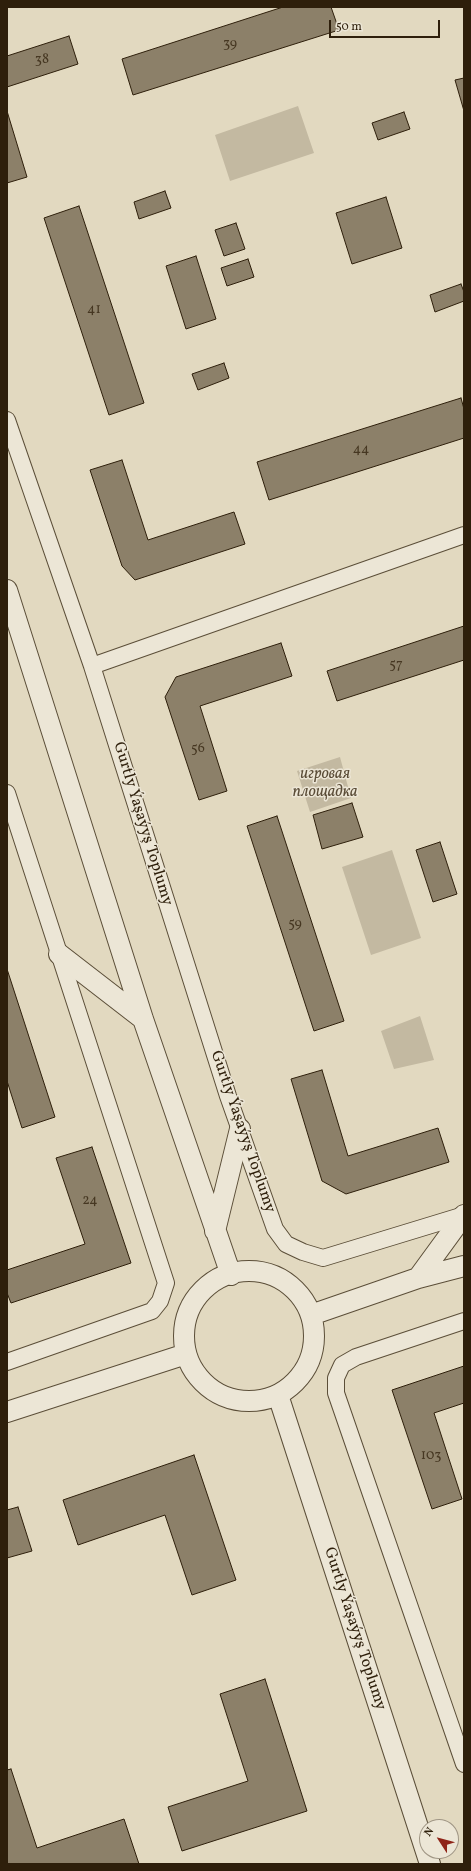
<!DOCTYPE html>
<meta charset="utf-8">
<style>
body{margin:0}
#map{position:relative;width:471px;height:1871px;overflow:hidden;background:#e2d9c0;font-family:Vollkorn,serif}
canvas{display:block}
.frame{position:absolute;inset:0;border:8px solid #2e1f0b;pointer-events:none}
.north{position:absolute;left:419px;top:1819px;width:40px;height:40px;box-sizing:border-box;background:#ece6d6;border:1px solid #a09685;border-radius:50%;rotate:306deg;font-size:11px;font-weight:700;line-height:16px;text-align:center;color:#2e1f0b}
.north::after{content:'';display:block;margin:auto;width:14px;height:18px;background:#8f2418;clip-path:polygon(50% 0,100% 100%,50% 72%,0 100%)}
.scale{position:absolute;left:329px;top:20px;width:111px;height:18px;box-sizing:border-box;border:2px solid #2e1f0b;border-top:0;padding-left:5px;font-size:12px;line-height:14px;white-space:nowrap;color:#2e1f0b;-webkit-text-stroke:3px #ece6d6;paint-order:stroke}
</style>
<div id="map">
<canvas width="471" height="1871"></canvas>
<div class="frame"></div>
<div class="north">N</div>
<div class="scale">50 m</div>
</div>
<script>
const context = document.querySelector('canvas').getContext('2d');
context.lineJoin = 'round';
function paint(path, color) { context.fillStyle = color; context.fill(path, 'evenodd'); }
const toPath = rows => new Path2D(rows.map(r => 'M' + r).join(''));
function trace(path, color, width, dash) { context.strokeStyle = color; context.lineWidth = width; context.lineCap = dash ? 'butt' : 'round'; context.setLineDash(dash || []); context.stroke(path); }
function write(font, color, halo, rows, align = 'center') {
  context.font = font + ' Vollkorn,serif'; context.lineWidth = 3; context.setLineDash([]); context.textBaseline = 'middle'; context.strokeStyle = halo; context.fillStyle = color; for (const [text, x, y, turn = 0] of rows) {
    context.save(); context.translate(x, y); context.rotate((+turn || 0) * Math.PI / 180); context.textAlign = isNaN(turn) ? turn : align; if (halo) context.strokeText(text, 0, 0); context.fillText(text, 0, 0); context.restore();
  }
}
paint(toPath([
 [298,106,314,153,230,181,215,135],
 [340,757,351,798,310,812,297,771],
 [392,850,421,938,371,955,342,867],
 [420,1016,434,1060,394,1069,381,1031]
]), '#c3b9a1');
const building = toPath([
 [283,7,331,7,339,30,133,95,122,59,283,7],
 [69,36,78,64,7,87,7,56,69,36],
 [464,78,464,111,455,80,464,78],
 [7,111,27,177,7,183,7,111],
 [404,112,410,129,378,140,372,123,404,112],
 [165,191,171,208,139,219,134,202,165,191],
 [386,197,402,248,352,264,336,213,386,197],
 [79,206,144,403,109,415,44,218,79,206],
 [236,223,245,249,224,256,215,230,236,223],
 [196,256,216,319,186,329,166,266,196,256],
 [248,259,254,277,227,286,221,268,248,259],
 [461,284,464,292,464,301,435,312,430,295,461,284],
 [224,363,229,378,198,390,192,374,224,363],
 [461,398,464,409,464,438,269,500,257,462,461,398],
 [122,460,148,540,234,512,245,544,135,580,122,566,90,470,122,460],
 [464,626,464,660,337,701,327,671,464,626],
 [281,643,292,676,200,706,227,791,199,800,165,697,176,677,281,643],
 [352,803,363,837,322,849,313,815,352,803],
 [277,816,344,1021,314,1031,247,826,277,816],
 [440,842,457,894,433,902,416,850,440,842],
 [7,969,55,1117,22,1128,7,1081,7,969],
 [322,1070,348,1156,438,1128,449,1162,346,1194,322,1181,291,1079,322,1070],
 [92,1147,131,1263,11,1303,7,1293,7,1270,85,1244,56,1158,92,1147],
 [464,1366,464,1403,434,1413,462,1499,432,1509,392,1390,464,1366],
 [194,1455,236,1580,192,1595,165,1515,78,1545,63,1500,194,1455],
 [18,1507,32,1551,7,1558,7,1510,18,1507],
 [265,1679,307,1811,182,1851,168,1807,248,1781,220,1694,265,1679],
 [11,1769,37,1848,124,1819,139,1864,7,1864,7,1770,11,1769]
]);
paint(building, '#8c8069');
trace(building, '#2e1f0b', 1);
const minor = toPath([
 [7,420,92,666,228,1096,275,1229,286,1244,303,1252,323,1258,464,1215],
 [92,666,464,535],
 [7,793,166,1283,160,1301,152,1311,7,1362],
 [464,1321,356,1357,342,1365,336,1378,336,1393,464,1764]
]);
const tertiary = toPath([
 [7,590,143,1019,231,1275],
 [59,954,143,1019],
 [215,1231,240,1129],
 '184 1336a65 65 0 1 1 130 0a65 65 0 1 1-130 0Z',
 [418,1278,464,1215],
 [311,1315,418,1278,464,1266],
 [278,1395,430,1864],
 [7,1412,186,1354]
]);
trace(minor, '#5b4e38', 18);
trace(tertiary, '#5b4e38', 22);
trace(minor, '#ece6d6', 16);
trace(tertiary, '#ece6d6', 20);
write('14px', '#463722', null, [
 ["39",230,44],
 ["38",42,60],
 ["41",94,310],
 ["44",361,450],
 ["57",396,665],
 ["56",198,749],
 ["59",295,924],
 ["24",90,1201],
 ["103",431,1456]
]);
write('italic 16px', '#5b4d38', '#ece6d6', [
 ["игровая",325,775],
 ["площадка",325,793]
]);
write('16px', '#2e1f0b', '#ece6d6', [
 ["Gurtly Ýaşaýyş Toplumy",142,824,73],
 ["Gurtly Ýaşaýyş Toplumy",242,1132,71],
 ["Gurtly Ýaşaýyş Toplumy",354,1629,72]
]);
</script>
